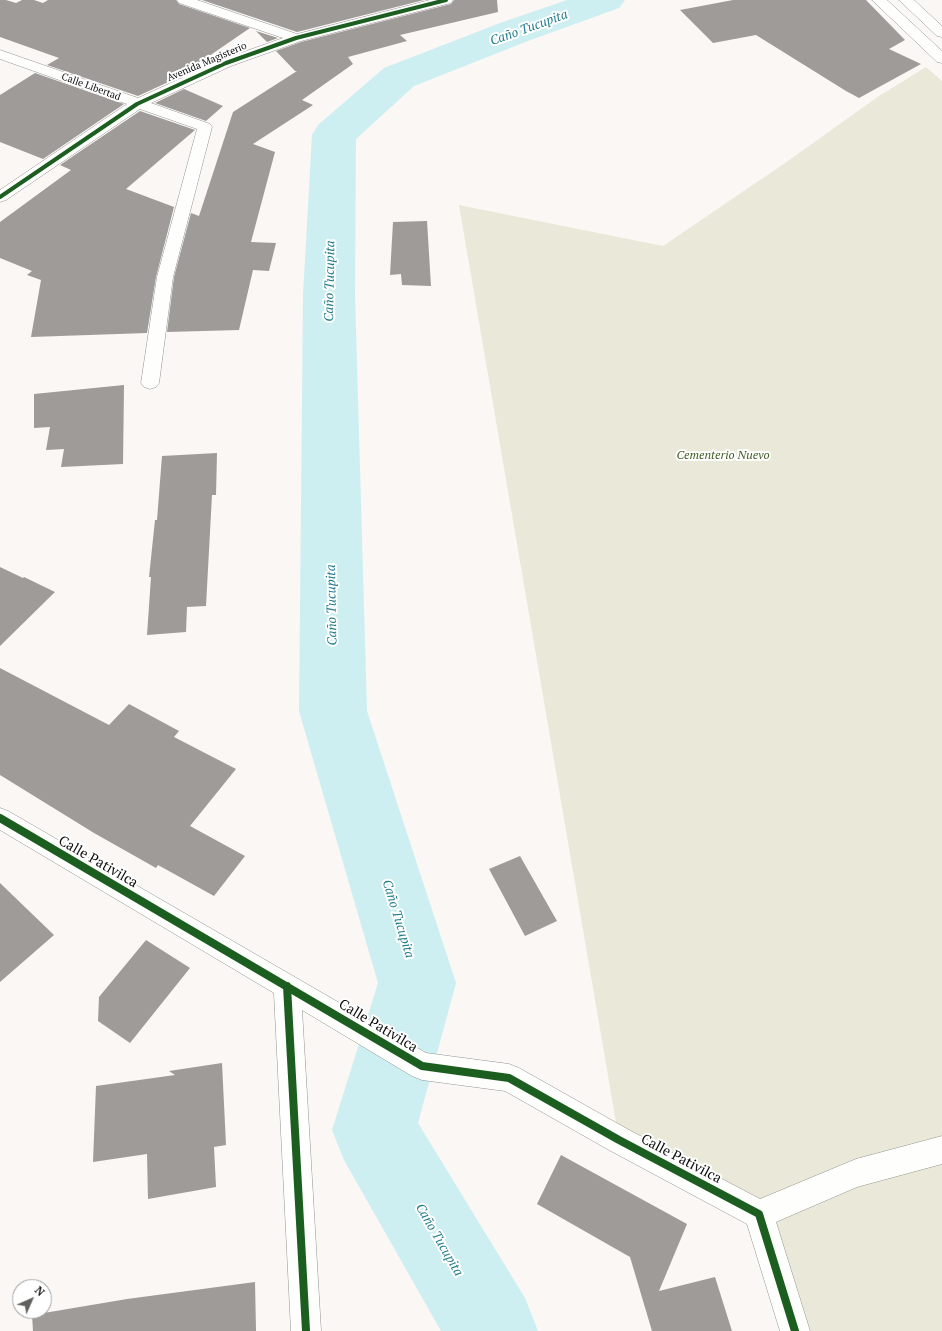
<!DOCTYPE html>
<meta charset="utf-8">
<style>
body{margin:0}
#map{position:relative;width:942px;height:1331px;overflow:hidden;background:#faf7f4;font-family:"PT Serif",serif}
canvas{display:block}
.north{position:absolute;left:12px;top:1279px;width:40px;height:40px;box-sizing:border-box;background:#fff;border:1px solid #9f9f9f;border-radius:50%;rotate:45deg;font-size:11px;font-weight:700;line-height:16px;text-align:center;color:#0e0e0e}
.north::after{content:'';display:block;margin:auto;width:14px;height:18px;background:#61605e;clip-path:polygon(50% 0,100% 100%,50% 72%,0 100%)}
</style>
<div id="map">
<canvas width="942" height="1331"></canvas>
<div class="north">N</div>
</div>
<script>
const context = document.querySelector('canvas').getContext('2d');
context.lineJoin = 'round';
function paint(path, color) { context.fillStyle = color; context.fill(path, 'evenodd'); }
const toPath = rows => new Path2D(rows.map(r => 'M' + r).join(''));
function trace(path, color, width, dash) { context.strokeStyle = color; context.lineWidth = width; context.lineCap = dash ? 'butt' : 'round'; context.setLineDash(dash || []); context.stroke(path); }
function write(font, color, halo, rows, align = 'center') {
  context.font = font + ' "PT Serif",serif'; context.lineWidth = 4; context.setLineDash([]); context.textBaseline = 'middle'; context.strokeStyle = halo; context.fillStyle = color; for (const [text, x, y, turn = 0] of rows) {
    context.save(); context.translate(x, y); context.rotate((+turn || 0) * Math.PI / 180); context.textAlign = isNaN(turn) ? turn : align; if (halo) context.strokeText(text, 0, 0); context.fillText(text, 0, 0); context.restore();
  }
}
paint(toPath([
 [926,67,942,81,942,1331,795,1331,759,1214,619,1140,459,205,663,246,788,161,879,96]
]), '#eae9d9');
paint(toPath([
 [567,0,625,0,619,8,528,41,414,86,356,139,355,295,367,711,456,983,418,1123,525,1298,538,1331,441,1331,344,1160,332,1130,378,983,299,711,303,295,312,135,318,125,384,68,500,23,567,0]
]), '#cdeff1');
paint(toPath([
 [0,0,6,0,16,3,22,0,34,0,43,3,48,0,176,0,179,4,250,28,177,78,138,96,47,65,59,58,0,37],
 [202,0,424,0,297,32],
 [454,0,497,0,498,12,400,35,407,41,348,57,353,64,302,100,313,105,253,144,275,152,251,242,276,243,269,271,253,270,239,330,167,332,174,277,191,213,199,216,233,112,297,71,295,71,276,51,301,42,451,4],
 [733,0,866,0,905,40,889,49,921,64,859,98,846,91,756,35,713,43,680,10],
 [256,31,278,38,267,42],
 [35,73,124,104,43,159,0,142,0,95],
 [184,89,223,106,206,121,155,103],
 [140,111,195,130,126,189,174,207,156,277,147,333,31,337,41,280,27,275,32,271,0,258,0,222,71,170,60,165],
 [427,221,431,286,402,285,401,274,390,275,393,222],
 [124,385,123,464,61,467,64,449,46,450,50,427,34,428,34,394],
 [217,453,216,495,212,495,206,606,187,607,186,632,147,635,151,577,149,577,155,520,157,520,162,456],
 [0,567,23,578,24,577,55,592,0,646],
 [0,668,109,725,129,704,179,731,174,737,236,769,190,826,245,856,214,896,158,865,156,868,94,833,0,775],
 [520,856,557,921,525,936,489,869],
 [0,883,54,935,0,982],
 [146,940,190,968,130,1043,98,1021,99,997],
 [222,1063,226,1145,214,1147,216,1187,148,1199,147,1154,93,1162,96,1086,175,1075,169,1071],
 [561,1155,687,1224,659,1291,715,1277,732,1331,652,1331,630,1257,537,1204],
 [255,1282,256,1331,33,1331,32,1315,127,1299]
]), '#9e9b99');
const minor = toPath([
 [177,0,197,0,297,34,430,0,453,0,451,3,301,41,231,66,151,103,210,124,212,127,173,277,159,383,156,387,150,389,144,387,141,383,157,277,197,129,140,109,6,200,0,202,0,190,127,104,0,59,0,50,138,98,221,60,283,38,179,3,177,0],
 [872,0,887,0,942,51,942,63,937,62,872,0],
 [899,0,914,0,942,26,942,37,937,36,899,0],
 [0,808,8,811,426,1053,509,1064,519,1068,629,1130,760,1199,856,1159,942,1136,942,1164,857,1187,776,1222,810,1331,780,1331,747,1224,609,1150,505,1091,422,1080,412,1076,302,1010,321,1331,291,1331,274,993,0,830,0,808]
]);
trace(minor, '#949392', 1);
paint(minor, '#fefefd');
trace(toPath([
 [0,197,137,104,226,63,296,38,446,0]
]), '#1b5e20', 4);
trace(toPath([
 [0,818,422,1066,509,1078,619,1140,759,1214,795,1331],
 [287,986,306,1331]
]), '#1b5e20', 8);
write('10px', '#0e0e0e', '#fff', [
 ["Avenida Magisterio",207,62,-23],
 ["Calle Libertad",91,87,20]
]);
write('italic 12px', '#425f25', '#fff', [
 ["Cementerio Nuevo",723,456]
]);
write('italic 13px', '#237d8c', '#fff', [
 ["Caño Tucupita",529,28,-20],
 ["Caño Tucupita",330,281,-89],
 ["Caño Tucupita",332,605,-91],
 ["Caño Tucupita",398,919,73],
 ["Caño Tucupita",439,1240,60]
]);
write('14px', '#0e0e0e', '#fff', [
 ["Calle Pativilca",98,862,30],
 ["Calle Pativilca",378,1026,31],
 ["Calle Pativilca",681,1159,28]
]);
</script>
